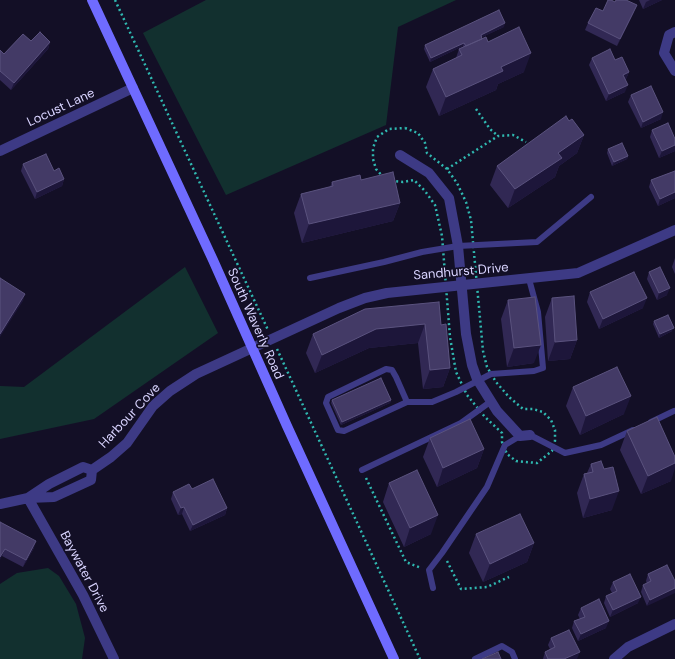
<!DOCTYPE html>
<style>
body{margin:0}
canvas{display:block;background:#130f26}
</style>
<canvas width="675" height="659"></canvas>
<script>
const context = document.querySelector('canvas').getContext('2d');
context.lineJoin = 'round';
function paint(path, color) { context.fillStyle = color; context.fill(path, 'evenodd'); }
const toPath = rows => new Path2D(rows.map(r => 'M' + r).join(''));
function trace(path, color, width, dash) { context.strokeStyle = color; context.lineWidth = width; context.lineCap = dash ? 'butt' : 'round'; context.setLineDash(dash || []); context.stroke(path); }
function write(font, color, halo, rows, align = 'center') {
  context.font = font + ' "DM Sans",sans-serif'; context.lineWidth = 3.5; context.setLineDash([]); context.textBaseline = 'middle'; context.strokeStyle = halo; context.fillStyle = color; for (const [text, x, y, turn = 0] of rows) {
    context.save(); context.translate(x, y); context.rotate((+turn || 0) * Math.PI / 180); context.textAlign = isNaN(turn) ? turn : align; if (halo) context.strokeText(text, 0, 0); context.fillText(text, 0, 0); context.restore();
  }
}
paint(toPath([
 [206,0,456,0,398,27,386,125,226,195,143,33],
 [185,267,218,333,94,419,0,439,0,386,24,387],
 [48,568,59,576,76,604,85,638,82,659,0,659,0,584,17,573]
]), '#12302f');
trace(toPath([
 [115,0,268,330],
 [476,109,490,129,498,136],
 [405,128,418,133,425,143,427,153,447,169,457,183,466,202,471,220,483,351,487,367,496,382,509,397,523,409,533,409,543,412,551,420,555,430,555,441,552,451,537,463,516,461,507,454,502,442,502,433,485,417,467,395,456,372,450,337,442,236,435,205,425,191,414,180,403,182,393,181,384,178,376,169,373,159,373,148,377,137,389,129,405,128],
 [447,169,498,136,513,135,526,142],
 [277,349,420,659],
 [366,478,406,562,421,568],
 [447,561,461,589,487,587,509,577]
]), '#2fb8b0', 2.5, [2, 3]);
trace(toPath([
 [310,278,384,262,422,252,458,246,537,242,591,197],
 [407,402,396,377,392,370,386,369,328,397,326,403,338,430,344,431,407,402,432,402,456,392,491,374,534,371,543,368,538,312,529,279],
 [651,422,674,411],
 [530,435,565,453,601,445,633,430],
 [362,470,461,423,490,402],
 [433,588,429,570,442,553,487,487,505,445,520,436],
 [475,659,502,646,512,652,515,659]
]), '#3d3a85', 6);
trace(toPath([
 [675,32,669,35,664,53,675,71],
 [0,151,133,88],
 [400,155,429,173,449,198,458,246,466,334,472,365,477,379,497,411,520,436,530,435],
 [83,467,92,470,91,480,54,497,28,498,49,484,83,467],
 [92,470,111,457,127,443,153,406,170,391,196,374,339,308,365,298,387,293,578,273,675,230],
 [0,504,28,498,83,595,114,659],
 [614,659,628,647,675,624]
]), '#3d3a85', 10);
trace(toPath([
 [92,0,213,260,287,426,394,659]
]), '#6f6bff', 10);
paint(toPath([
 [639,0,662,0,643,9],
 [603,11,634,12,617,46,585,30,588,23],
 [504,27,482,37,482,39,488,42,524,72,498,84,496,90,439,116,426,87,433,69,456,58,459,49,463,47,463,46,430,62,424,49,425,45],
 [50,42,48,49,11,90,0,80,0,50,4,54],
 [592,58,615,60,629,72,626,79,625,80,625,92,606,101,589,65],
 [631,95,661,119,641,128,628,102],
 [569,121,584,135,577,153,559,166,555,177,508,208,490,185,497,166],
 [652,130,675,151,659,158,650,137],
 [608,149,628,156,627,159,612,166,607,153],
 [23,164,64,179,62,186,35,199,21,171],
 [675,171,675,198,658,206,649,187,651,180],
 [361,180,400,203,393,221,302,243,294,213,301,194,330,187,332,182],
 [675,258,675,274,672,267],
 [649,272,667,295,657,300,647,279],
 [590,292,643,308,599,329,587,302],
 [552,298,577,340,570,359,548,361,545,317],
 [508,300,534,363,507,367,501,319],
 [365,309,441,325,450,368,443,387,423,389,418,343,369,348,315,373,306,353,313,334],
 [654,321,672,331,659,338,653,324],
 [573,387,624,414,580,435,566,406],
 [332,400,391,400,390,403,341,425,331,403],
 [627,431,671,481,641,494,620,450],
 [430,438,484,449,477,468,437,487,423,457],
 [591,464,612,510,583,518,577,493,584,474,587,473],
 [389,483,431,534,404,547,383,502],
 [192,489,227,508,225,515,190,531,182,514,178,515,171,499,173,492],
 [0,522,34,548,23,567,2,556],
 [476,534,534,543,527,562,483,582,469,553],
 [667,565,647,606,641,592,643,585,647,584,646,581,648,574],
 [613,582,638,603,610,617,604,603,606,596,612,593,610,589],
 [581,608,606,628,578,641,572,628,574,621,580,619,578,615],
 [551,638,577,659,543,659,545,652,550,649,548,645]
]), '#312854');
paint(toPath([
 [650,0,662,0,643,9,646,2],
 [637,5,634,12,617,46,620,39],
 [505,23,504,27,480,38,481,35],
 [50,42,48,49,11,90,14,83],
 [464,43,463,46,430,62,431,58],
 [531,53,524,72,498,84,496,90,439,116,446,97,501,67],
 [629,72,626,79,620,82,623,75],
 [628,85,625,92,606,101,609,94],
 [663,112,661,119,641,128,643,122],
 [584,135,577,153,559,166,555,177,508,208,515,189,558,153],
 [675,145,675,151,659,158,662,151],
 [628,156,627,159,612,166,614,162],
 [64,179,62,186,35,199,37,192],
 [675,192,675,198,658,206,660,199],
 [400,203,393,221,302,243,309,224],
 [670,288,667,295,657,300,659,293],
 [25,294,23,301,0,337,0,334],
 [647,298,643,308,599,329,603,319],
 [425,324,418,343,369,348,315,373,322,355,376,329],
 [674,328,672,331,659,338,660,334],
 [577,340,570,359,548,361,555,342],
 [541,345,534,363,507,367,514,348],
 [450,368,443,387,423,389,430,370],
 [631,396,624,414,580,435,586,416],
 [391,400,390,403,341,425,342,422],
 [484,449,477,468,437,487,443,468],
 [675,463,675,468,671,481,641,494,648,476],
 [619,491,612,510,583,518,590,499],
 [184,507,182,514,178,515,181,508],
 [227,508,225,515,190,531,193,525],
 [438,515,431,534,404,547,410,528],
 [36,541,34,548,23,567,26,560],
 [534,543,527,562,483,582,490,564],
 [5,549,2,556,0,560,0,557],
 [675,588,675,593,647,606,650,600],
 [641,597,638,603,610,617,613,610],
 [609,621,606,628,578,641,581,634],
 [580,652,577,659,564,659]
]), '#1d163a');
const building = toPath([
 [608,0,611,0,615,2,616,0,626,0,637,5,620,39,588,23,596,8,603,11,608,0],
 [499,10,505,23,481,35,482,39,466,46,464,43,431,58,425,45,499,10],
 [519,27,531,53,501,67,503,71,446,97,433,69,462,55,459,49,486,37,488,42,519,27],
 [40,32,50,42,14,83,0,71,0,50,4,54,23,34,31,41,40,32],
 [610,49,615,60,622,57,629,72,623,75,628,85,609,94,592,58,610,49],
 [651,86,663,112,643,122,631,95,651,86],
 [566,116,569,121,572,119,584,135,558,153,562,158,515,189,497,166,566,116],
 [668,123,675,139,675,145,662,151,652,130,668,123],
 [622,143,628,156,614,162,608,149,622,143],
 [46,154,54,171,59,168,64,179,37,192,23,164,46,154],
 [675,171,675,192,660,199,651,180,675,171],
 [393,172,400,203,309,224,301,194,333,186,332,182,360,175,361,180,393,172],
 [660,267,670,288,659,293,649,272,660,267],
 [634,272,647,298,603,319,590,292,634,272],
 [0,278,25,294,0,334,0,278],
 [574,296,577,340,555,342,552,298,574,296],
 [535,297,541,345,514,348,508,300,535,297],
 [439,302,441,325,446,324,450,368,430,370,425,324,376,329,322,355,313,334,365,309,439,302],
 [668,315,674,328,660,334,654,321,668,315],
 [617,367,631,396,586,416,573,387,617,367],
 [381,378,391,400,342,422,332,400,381,378],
 [657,417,675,457,675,463,648,476,627,431,657,417],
 [470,419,484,449,443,468,430,438,470,419],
 [601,461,604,469,613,467,619,491,590,499,584,474,593,472,591,464,601,461],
 [417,470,438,515,410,528,389,483,417,470],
 [213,479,227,508,193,525,184,507,181,508,173,492,189,484,192,489,213,479],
 [520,514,534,543,490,564,476,534,520,514],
 [0,522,36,541,26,560,5,549,0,557,0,522],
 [667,565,675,581,675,588,650,600,643,585,651,581,648,574,667,565],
 [630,574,641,597,613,610,606,596,617,591,613,582,630,574],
 [599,599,609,621,581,634,574,621,585,617,581,608,599,599],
 [569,630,580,652,564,659,548,659,545,652,555,647,551,638,569,630],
 [498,652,501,659,482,659,498,652]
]);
paint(building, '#433a66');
trace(building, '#5a527e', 1);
write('13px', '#d9d4ff', '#130f26', [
 ["Locust Lane",61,108,-25],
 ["Sandhurst Drive",461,272,-5],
 ["South Waverly Road",255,324,66],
 ["Harbour Cove",130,416,-47],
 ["Baywater Drive",84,572,62]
]);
</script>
